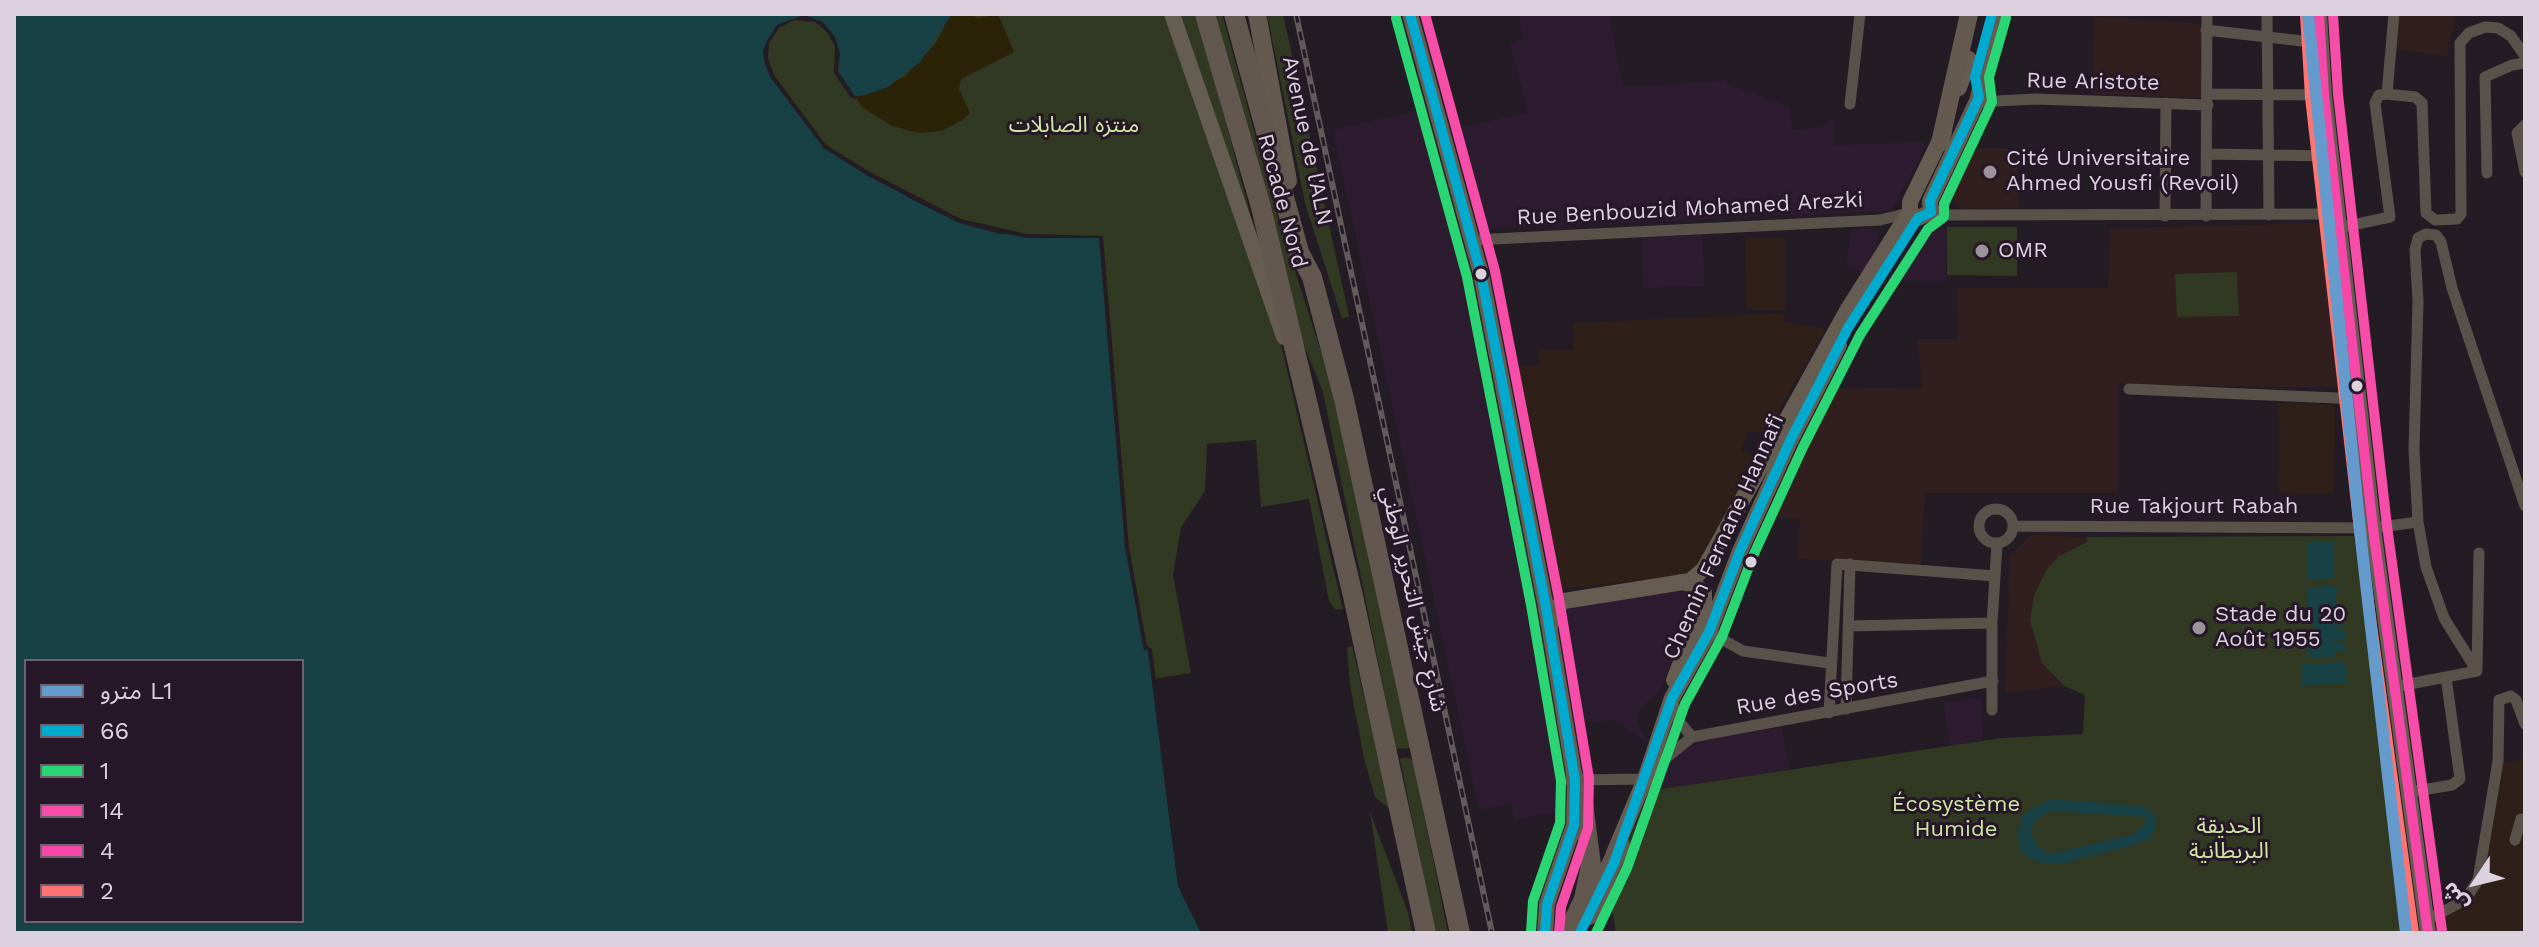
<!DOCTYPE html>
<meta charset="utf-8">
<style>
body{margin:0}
#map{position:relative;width:2539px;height:947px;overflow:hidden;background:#231c24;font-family:"Work Sans","Noto Sans Arabic",sans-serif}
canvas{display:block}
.frame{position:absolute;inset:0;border:16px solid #dbd2dd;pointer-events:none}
.legend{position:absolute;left:24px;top:659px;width:280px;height:264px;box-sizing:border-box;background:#261828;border:2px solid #6e6270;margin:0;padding:10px 14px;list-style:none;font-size:24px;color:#dbd2dd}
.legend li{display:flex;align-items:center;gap:16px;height:40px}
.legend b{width:40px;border:2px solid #6e6270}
.north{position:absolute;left:2435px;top:843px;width:80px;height:80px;-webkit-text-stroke:6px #261828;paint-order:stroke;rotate:235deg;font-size:22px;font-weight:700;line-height:32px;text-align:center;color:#dbd2dd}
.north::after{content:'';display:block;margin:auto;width:28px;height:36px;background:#dbd2dd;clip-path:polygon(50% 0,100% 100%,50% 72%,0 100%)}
</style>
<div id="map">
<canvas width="2539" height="947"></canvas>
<div class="frame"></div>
<ul class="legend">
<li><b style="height:10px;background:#659acd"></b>مترو L1</li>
<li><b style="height:10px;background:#00a9ce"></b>66</li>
<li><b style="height:10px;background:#2ad673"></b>1</li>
<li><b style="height:10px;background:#f54da8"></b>14</li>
<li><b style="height:10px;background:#f748a9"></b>4</li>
<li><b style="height:10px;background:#ff7373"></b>2</li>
</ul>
<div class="north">ش</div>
</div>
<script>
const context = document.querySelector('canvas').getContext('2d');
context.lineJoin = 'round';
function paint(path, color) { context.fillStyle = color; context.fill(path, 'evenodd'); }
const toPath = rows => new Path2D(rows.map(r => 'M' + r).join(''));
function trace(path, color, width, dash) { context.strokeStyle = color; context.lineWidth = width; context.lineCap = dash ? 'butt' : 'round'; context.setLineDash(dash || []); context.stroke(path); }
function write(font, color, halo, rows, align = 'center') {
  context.font = font + ' "Work Sans","Noto Sans Arabic",sans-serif'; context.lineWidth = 6; context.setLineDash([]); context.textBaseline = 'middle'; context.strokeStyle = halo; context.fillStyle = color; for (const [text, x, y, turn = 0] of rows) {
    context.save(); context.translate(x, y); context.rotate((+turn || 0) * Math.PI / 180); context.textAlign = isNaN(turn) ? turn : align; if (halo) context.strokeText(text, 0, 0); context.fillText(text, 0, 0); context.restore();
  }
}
paint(toPath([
 [1745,237,1785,237,1785,310,1746,310],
 [1784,313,1784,322,1826,329,1766,432,1748,432,1741,451,1755,456,1725,525,1700,565,1690,574,1556,590,1516,366,1540,364,1538,350,1573,350,1573,323],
 [2278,403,2335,405,2334,494,2279,493],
 [2525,758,2525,933,2432,933,2430,917,2463,900,2477,883,2502,764]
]), '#2e2018');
paint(toPath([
 [1518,14,1609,14,1623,87,1727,80,1727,84,1789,106,1792,130,1821,127,1834,118,1834,145,1925,142,1920,158,1891,211,1483,229,1457,129,1528,112,1510,44,1524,39],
 [1427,108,1485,338,1568,810,1514,820,1511,804,1479,810,1333,130],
 [1947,227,1946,281,1887,281,1925,230],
 [1852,229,1868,229,1878,234,1876,248,1863,273,1846,265],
 [1702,235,1705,286,1643,288,1642,237],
 [1692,590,1700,598,1657,695,1640,708,1636,721,1647,742,1614,720,1578,723,1562,613,1574,605],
 [1981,697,1983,741,1949,746,1944,703],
 [1782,727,1790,770,1649,791,1672,761,1695,741]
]), '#2d1c2f');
paint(toPath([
 [2397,14,2456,14,2447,57,2394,49],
 [2094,16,2202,24,2205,98,2092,94],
 [1972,148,2018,149,2019,208,1960,209,1955,203,1953,194],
 [2321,223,2339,388,2118,384,2118,493,1925,493,1921,566,1797,559,1800,520,1768,515,1778,485,1823,389,1922,388,1917,339,1958,339,1957,288,2108,288,2110,228],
 [2031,535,2087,537,2087,541,2059,556,2046,570,2053,676,2064,686,2005,693,2010,555]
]), '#301f1e');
paint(toPath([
 [952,14,1197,14,1254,228,1343,610,1335,609,1329,601,1309,499,1261,507,1256,440,1207,444,1205,491,1181,527,1173,575,1191,673,1152,679,1148,650,1026,238,959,223,823,148,766,68,766,42,769,34,793,16,946,27],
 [1214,14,1222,14,1278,218,1332,386,1411,748,1396,749,1323,392,1303,343],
 [1267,14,1283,14,1349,316,1342,319,1305,203],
 [1947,227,2017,227,2017,276,1947,275],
 [2237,272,2239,316,2177,317,2175,274],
 [2354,536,2409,933,1616,933,1609,890,1649,791,2002,738,2083,734,2085,695,2064,686,2042,663,2030,620,2034,596,2046,570,2059,556,2087,542,2087,537],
 [1352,646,1391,810,1375,797,1364,758,1350,685,1347,647],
 [1405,757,1413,760,1448,933,1435,933,1400,759],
 [1370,812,1408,912,1412,933,1388,933]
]), '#323922');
paint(toPath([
 [952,14,969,14,978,18,998,14,1014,52,961,79,959,89,970,113,964,119,942,131,918,133,892,126,862,107,854,96,865,95,904,77,935,44]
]), '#2b2307');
paint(toPath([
 [14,14,952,14,920,62,888,87,865,95,854,96,838,71,840,63,830,29,804,15,777,25,763,50,764,59,766,68,823,148,913,200,959,223,1000,234,1099,238,1125,547,1144,650,1148,650,1178,886,1201,933,14,933],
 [26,661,302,661,302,921,26,921],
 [2307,542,2333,542,2333,580,2307,580],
 [2333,586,2338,589,2334,602,2340,603,2340,612,2334,612,2333,615,2342,615,2343,625,2334,629,2345,629,2345,639,2334,639,2334,642,2346,643,2346,652,2335,652,2334,657,2308,658,2308,633,2314,632,2313,613,2308,612,2307,587],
 [2346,662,2347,683,2302,685,2301,664],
 [2049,799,2143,806,2155,814,2156,830,2149,839,2133,845,2065,863,2042,863,2029,858,2020,849,2017,836,2023,814],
 [2050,811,2145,817,2145,824,2134,834,2050,854,2036,845,2031,831,2035,821]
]), '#174145');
paint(toPath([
 [804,15,823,22,835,37,840,54,838,71,857,99,851,98,834,73,835,46,827,32,815,22,794,20,779,28,769,43,768,58,774,75,826,145,870,172,961,219,1027,234,1103,236,1129,547,1147,646,1152,649,1182,885,1205,933,1201,933,1178,886,1148,650,1144,650,1125,547,1099,238,1026,238,960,223,868,176,824,148,770,77,764,59,766,42,777,25]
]), '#231c24');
trace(toPath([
 [2267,14,2269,215],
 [2206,30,2320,43],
 [2208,94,2324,95],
 [2387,94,2394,14],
 [1977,102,2036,99,2208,105],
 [1850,104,1860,14],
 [2525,125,2517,133,2525,172],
 [2209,154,2331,156],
 [2487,173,2485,77,2512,65,2525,63],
 [1932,208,1942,215,2337,214],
 [2165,216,2166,103],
 [2206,216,2207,14],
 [2338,228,2390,217,2375,103,2379,95,2387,94,2415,97,2422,103,2426,213,2435,220,2457,219,2461,214,2460,43,2469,33,2485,27,2498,28,2511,36,2525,56],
 [1473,240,1880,220,1909,213],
 [2129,389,2359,399],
 '1979 526a17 17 0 1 1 34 0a17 17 0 1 1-34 0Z',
 [2418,522,2426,567,2444,618,2477,671,2479,553],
 [2014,526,2373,528,2418,522,2414,450,2418,301,2415,250,2418,238,2426,234,2436,235,2441,242,2452,288,2525,506],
 [1848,626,1992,623],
 [1709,632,1743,651,1829,663],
 [2394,687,2477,671],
 [1672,700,1678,720,1692,737],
 [1846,709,1850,564],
 [1992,710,1992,623,1997,544],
 [1829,713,1837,564,1995,576],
 [1649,772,1692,737,1993,681],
 [1575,780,1645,779],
 [2410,792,2452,785,2460,779,2446,677],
 [2515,840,2521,819,2525,820],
 [2427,920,2465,900,2478,880,2498,761,2499,700,2511,696,2516,700,2525,724]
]), '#59524a', 11);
trace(toPath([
 [1172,14,1284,337],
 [1410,14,1481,274,1545,602,1575,780,1574,825,1547,904,1545,933],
 [2319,14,2324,95,2373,528,2428,933],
 [1959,88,1969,59],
 [1918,218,1931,212,1930,201,1979,97],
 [1550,626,1556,608,1564,601,1690,581,1704,569,1848,309,1910,211,1910,202,1944,132],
 [1674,680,1704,605,1704,593,1695,585,1681,582],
 [1614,853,1645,779,1672,698,1709,632,1740,551,1790,441,1839,345]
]), '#655c52', 16);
trace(toPath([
 [1257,14,1288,181],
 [1979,97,2002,14],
 [1940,143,1969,14]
]), '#645a50', 18);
trace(toPath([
 [1205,14,1261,207,1353,596,1426,933],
 [1234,14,1299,252,1312,277,1344,399,1460,933],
 [1589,915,1620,845],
 [1568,933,1584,899,1591,865,1582,795,1575,780]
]), '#63584f', 20);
const rail = toPath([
 [1296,14,1492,933]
]);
trace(rail, '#615b5b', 6);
trace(rail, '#261828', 3, [9]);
trace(toPath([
 [1410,14,1481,274,1545,602,1575,780,1574,825,1547,904,1545,933],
 [1580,933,1614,863,1672,698,1709,632,1740,551,1790,441,1848,328,1918,218,1931,212,1930,201,1979,97,1975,77,1992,14]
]), '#00a9ce', 10);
trace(toPath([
 [1396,18,1467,277,1531,605,1561,781,1560,823,1533,901,1531,932],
 [1596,933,1627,868,1685,704,1722,637,1753,556,1803,447,1860,335,1928,229,1944,217,1944,204,1992,102,1989,77,2006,18]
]), '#2ad673', 10);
trace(toPath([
 [1425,14,1495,271,1559,599,1589,778,1588,828,1561,907,1559,933],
 [2333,14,2338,94,2387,526,2442,931]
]), '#f54da8', 10);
trace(toPath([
 [2319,14,2324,95,2373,528,2428,933]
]), '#f748a9', 10);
trace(toPath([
 [2305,15,2310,97,2359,530,2414,933]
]), '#ff7373', 10);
trace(toPath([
 [2308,14,2361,540,2406,933]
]), '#659acd', 12);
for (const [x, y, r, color] of [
 [1990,172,8,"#9b929c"],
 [1982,251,8,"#9b929c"],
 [1481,274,7,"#dbd2dd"],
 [2357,386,7,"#dbd2dd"],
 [1751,562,7,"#dbd2dd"],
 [2199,628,8,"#9b929c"]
]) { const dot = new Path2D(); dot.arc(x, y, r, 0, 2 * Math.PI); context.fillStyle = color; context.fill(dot); trace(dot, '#261828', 3); }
write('22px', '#dbd2dd', '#261828', [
 ["Rue Aristote",2093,82,1],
 ["Avenue de l'ALN",1307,141,78],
 ["Rocade Nord",1282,201,75],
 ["Rue Benbouzid Mohamed Arezki",1690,209,-3],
 ["Rue Takjourt Rabah",2194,507],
 ["Chemin Fernane Hannafi",1724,537,-66],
 ["شارع جيش التحرير الوطني",1413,599,77],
 ["Rue des Sports",1817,694,-10]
]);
write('22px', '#d0e7a3', '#261828', [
 ["منتزه الصابلات",1074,126],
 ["Écosystème",1956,805],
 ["Humide",1956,830],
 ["الحديقة",2229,827],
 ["البريطانية",2229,852]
]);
write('22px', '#dbd2dd', '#261828', [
 ["Cité Universitaire",2006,159],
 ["Ahmed Yousfi (Revoil)",2006,184],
 ["OMR",1998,251],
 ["Stade du 20",2215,615],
 ["Août 1955",2215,640]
], 'left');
</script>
